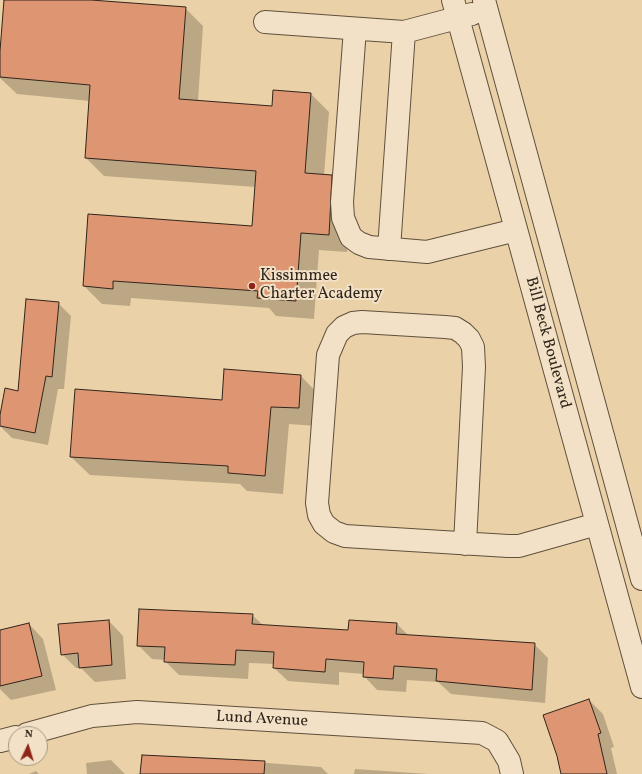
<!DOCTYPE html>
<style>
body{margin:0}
#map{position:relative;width:642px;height:774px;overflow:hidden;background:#ebd1a7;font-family:Vollkorn,serif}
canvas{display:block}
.north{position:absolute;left:8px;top:726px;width:40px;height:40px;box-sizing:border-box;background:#f2e1c6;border:1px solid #a49682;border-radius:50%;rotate:4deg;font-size:11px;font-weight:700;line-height:16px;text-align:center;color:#30251b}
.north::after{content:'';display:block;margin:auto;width:14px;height:18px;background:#8f2418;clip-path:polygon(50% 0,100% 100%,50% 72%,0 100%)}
</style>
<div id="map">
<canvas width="642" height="774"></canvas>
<div class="north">N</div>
</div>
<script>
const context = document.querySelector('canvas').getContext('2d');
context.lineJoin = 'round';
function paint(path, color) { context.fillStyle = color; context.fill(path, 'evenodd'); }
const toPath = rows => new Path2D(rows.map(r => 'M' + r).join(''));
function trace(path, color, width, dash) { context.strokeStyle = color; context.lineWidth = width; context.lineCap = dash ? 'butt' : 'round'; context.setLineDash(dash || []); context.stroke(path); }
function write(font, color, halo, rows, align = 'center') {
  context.font = font + ' Vollkorn,serif'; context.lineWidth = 4; context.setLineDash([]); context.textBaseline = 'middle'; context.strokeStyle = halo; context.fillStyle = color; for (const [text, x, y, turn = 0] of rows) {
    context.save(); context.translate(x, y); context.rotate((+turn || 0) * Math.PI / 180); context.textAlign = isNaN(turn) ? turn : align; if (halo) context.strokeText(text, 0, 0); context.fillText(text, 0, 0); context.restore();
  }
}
paint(toPath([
 [5,0,80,0,185,8,203,26,198,101,273,107,274,91,311,94,329,112,324,175,331,176,349,194,348,235,347,252,319,250,314,319,276,316,269,308,131,298,130,306,102,304,84,286,253,227,256,187,104,176,86,158,90,101,17,94,0,78],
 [58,303,71,316,64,389,58,389,48,445,12,438,0,426,0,421,19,392],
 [301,376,319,395,317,426,289,424,283,494,247,491,240,484,90,475,71,457,223,401],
 [252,615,263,625,349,631,397,624,408,635,534,644,548,658,545,703,451,694,438,682,407,680,406,692,377,690,364,676,364,674,339,672,339,685,288,681,274,668,275,664,249,663,248,679,179,675,166,662,166,660,152,659,138,645],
 [109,621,123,636,126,679,95,682,81,668,76,668,62,654],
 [29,624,43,639,56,690,11,700,0,689,0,631],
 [589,700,603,714,614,747,611,748,617,774,562,774],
 [214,759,321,767,328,774,141,774],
 [111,760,125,774,87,774,86,763],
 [355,769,429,774,354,774],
 [36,771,39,774,29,774]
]), '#0003');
const building = toPath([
 [4,0,91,0,186,7,179,99,272,106,273,90,311,93,305,173,332,175,330,217,329,235,301,233,296,301,257,298,258,291,113,281,113,289,83,286,88,214,252,226,256,171,85,158,90,85,0,77,0,51,4,0],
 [26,299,59,302,52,377,46,376,35,433,0,426,0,415,5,388,18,391,26,299],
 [224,369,301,375,299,408,271,407,265,476,228,473,228,466,70,457,75,389,222,400,224,369],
 [139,609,253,614,252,624,348,630,349,620,397,623,396,634,535,643,532,690,436,681,437,669,394,666,393,679,363,677,364,662,326,659,325,672,273,668,274,652,236,650,235,665,164,662,165,647,137,646,139,609],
 [109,620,112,665,79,668,78,653,61,655,58,624,109,620],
 [29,623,42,676,0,686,0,630,29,623],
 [589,699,601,733,598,734,607,774,561,774,557,756,543,715,589,699],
 [142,755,265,761,264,774,140,774,142,755]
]);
paint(building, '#de9672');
trace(building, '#30251b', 1);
const minor = toPath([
 [453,0,642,687],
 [484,0,642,579],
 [265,22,404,32,472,14],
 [355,29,342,202,343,218,351,237,359,243,369,247,427,252,516,230],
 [389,249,404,32],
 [465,544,474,367,473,347,469,339,463,333,455,328,445,327,362,322,353,323,344,327,337,334,328,355,317,503,319,515,324,524,334,532,345,536,508,546,519,546,597,524],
 [27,734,92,716,137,712,482,733,497,741,509,761,512,774],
 [0,741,16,737]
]);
trace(minor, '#5f503e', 24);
trace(minor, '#f2e1c6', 22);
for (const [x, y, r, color] of [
 [252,286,4,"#8f2418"]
]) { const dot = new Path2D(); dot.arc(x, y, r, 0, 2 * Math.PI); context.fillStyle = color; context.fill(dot); trace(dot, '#f2e1c6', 1.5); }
write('16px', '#30251b', '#f2e1c6', [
 ["Kissimmee",260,277],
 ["Charter Academy",260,295]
], 'left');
write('16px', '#30251b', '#f2e1c6', [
 ["Bill Beck Boulevard",547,343,75],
 ["Lund Avenue",262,720,3]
]);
</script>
